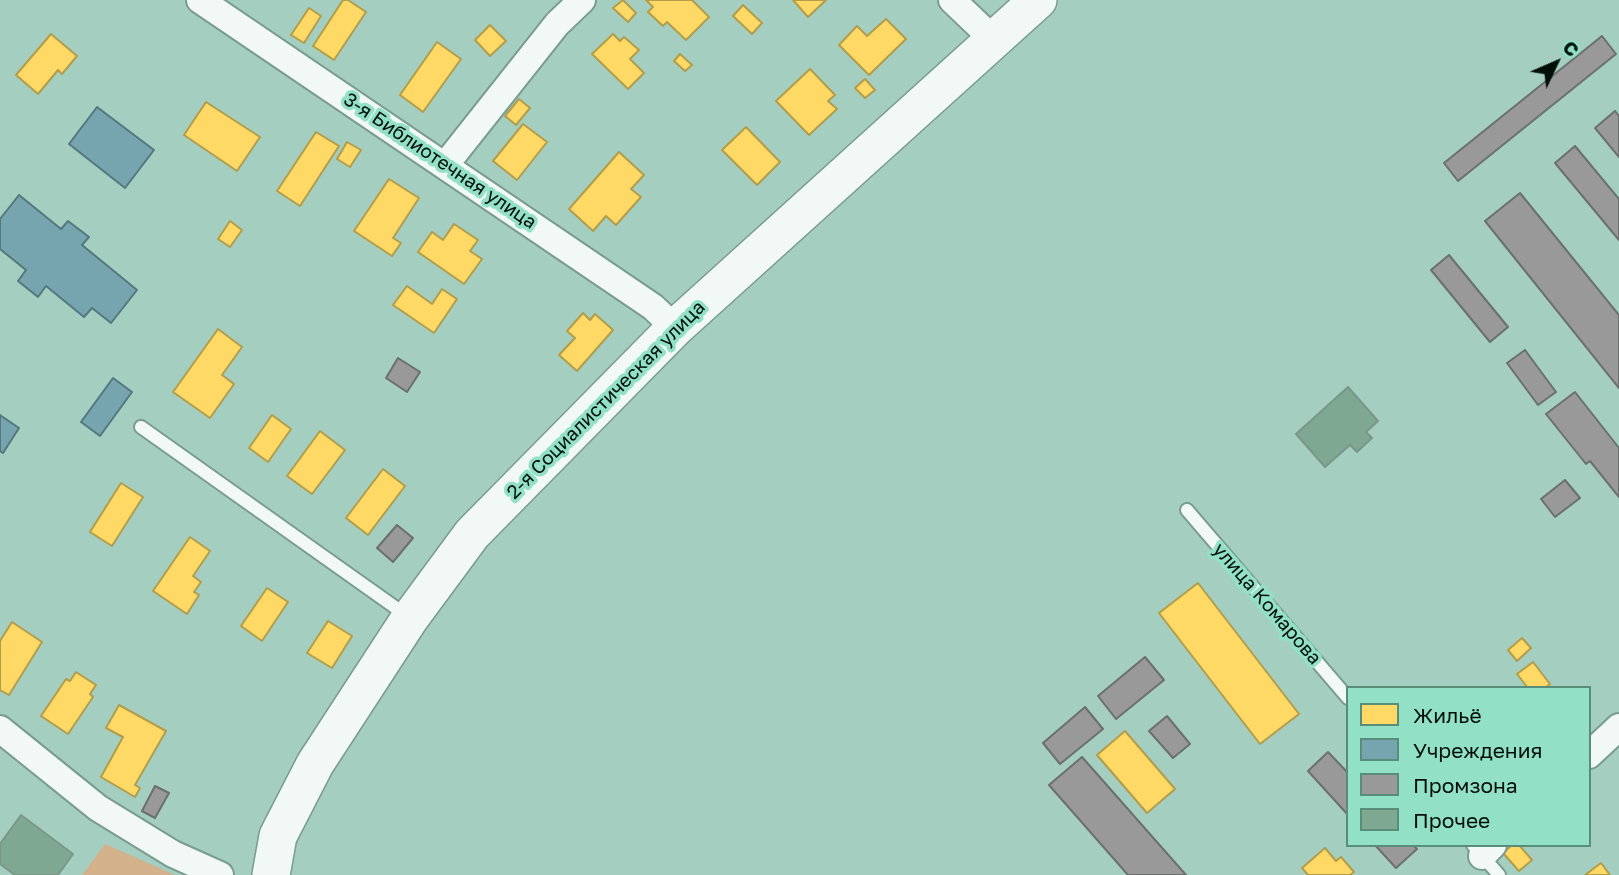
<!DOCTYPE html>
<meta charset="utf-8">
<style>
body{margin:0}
#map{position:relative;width:1619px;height:875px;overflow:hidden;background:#a4cec0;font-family:"Golos Text",sans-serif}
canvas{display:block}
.legend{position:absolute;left:1346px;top:686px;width:245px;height:161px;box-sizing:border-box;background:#92e0c6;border:2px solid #588d7a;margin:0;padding:9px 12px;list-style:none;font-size:21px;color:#001009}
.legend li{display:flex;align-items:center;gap:14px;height:35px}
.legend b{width:35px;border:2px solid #588d7a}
.north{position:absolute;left:1521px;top:28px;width:70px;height:70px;-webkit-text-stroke:5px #92e0c6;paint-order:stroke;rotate:46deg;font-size:19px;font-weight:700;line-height:28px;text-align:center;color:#001009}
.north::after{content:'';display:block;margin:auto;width:24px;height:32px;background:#001009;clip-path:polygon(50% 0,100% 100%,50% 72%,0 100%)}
</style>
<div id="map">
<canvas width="1619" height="875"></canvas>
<ul class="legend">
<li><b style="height:19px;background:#ffd966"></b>Жильё</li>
<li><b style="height:19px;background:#76a5af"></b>Учреждения</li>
<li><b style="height:19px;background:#999"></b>Промзона</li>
<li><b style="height:19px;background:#7fa892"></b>Прочее</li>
</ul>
<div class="north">С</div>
</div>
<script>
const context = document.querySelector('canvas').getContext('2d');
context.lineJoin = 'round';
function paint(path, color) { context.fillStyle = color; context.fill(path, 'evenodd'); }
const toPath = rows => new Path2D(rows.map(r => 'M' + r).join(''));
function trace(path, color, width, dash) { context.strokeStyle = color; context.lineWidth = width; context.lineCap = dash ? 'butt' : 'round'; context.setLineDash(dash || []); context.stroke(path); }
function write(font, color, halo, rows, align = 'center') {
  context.font = font + ' "Golos Text",sans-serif'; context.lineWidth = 7; context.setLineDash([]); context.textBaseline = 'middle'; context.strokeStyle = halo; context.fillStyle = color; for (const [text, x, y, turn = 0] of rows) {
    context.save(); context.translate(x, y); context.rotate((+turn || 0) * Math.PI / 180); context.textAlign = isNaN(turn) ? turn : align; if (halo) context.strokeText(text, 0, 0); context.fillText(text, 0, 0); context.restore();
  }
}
paint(toPath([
 [105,844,175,875,82,875]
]), '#d3b18b');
const homes = toPath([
 [343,0,348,0,366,12,334,60,313,46,343,0],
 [623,0,636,13,628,22,613,8,623,0],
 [646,0,692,0,709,17,686,40,667,22,663,26,648,12,653,7,646,0],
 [793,0,826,0,808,17,793,0],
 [743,5,762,23,752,34,733,16,743,5],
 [309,8,321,16,304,43,291,35,309,8],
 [886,19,906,39,869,75,839,45,857,26,867,36,886,19],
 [490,25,506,41,490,56,475,40,490,25],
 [51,34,77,56,62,74,58,70,38,94,16,75,51,34],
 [613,34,620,41,624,37,639,50,630,59,644,73,628,89,592,54,613,34],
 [437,42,461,59,423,112,400,95,437,42],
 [680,54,692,65,685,71,674,61,680,54],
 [810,69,835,95,828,101,837,109,809,135,776,101,810,69],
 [865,79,875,90,865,98,855,88,865,79],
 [519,99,530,108,516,125,505,116,519,99],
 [206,102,260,137,237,171,184,135,206,102],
 [523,124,547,142,517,180,493,161,523,124],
 [746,127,780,162,757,185,722,150,746,127],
 [316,132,339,146,300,206,277,191,316,132],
 [347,142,361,150,350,167,337,159,347,142],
 [619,152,644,175,631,189,641,197,616,225,606,216,593,231,569,209,619,152],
 [389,179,419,198,393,238,401,243,392,256,354,231,389,179],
 [230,221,242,230,230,247,218,239,230,221],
 [454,224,478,240,470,251,482,259,464,284,418,252,432,232,443,240,454,224],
 [407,286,432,304,442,289,457,299,434,333,393,305,407,286],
 [583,313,590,320,595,314,613,330,577,371,559,355,575,338,567,331,583,313],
 [218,329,242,347,222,375,234,384,210,418,173,392,218,329],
 [272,415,291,429,268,462,249,448,272,415],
 [320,431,345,450,312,494,287,476,320,431],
 [383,469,405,486,368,535,346,518,383,469],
 [121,483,143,497,112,546,90,532,121,483],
 [190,537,210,551,193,576,201,582,194,592,199,595,187,614,153,591,190,537],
 [1198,583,1299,714,1260,744,1159,613,1198,583],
 [267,588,288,602,262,641,241,626,267,588],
 [328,621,352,636,332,668,307,653,328,621],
 [12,622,42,642,9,695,0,690,0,641,12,622],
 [1522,638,1531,648,1517,661,1508,650,1522,638],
 [1533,662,1550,684,1545,688,1528,688,1517,674,1533,662],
 [76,672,96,685,90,694,93,697,68,734,41,716,66,679,70,681,76,672],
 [119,705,166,731,135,785,140,788,135,797,101,777,123,737,106,728,119,705],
 [1125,731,1175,789,1147,813,1097,755,1125,731],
 [1512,845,1519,845,1532,860,1519,871,1503,853,1512,845],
 [1325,848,1336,861,1341,857,1354,872,1350,875,1308,875,1302,868,1325,848],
 [1601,863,1610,875,1585,875,1601,863]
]);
paint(homes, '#ffd966');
trace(homes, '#b29d4a', 2);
const public = toPath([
 [97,107,154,150,125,188,69,144,97,107],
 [19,195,61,229,68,221,89,237,82,245,137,290,111,323,92,308,84,317,46,286,38,297,18,281,26,270,0,249,0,219,19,195],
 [113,378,132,392,100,436,81,422,113,378],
 [0,415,19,428,3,453,0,451,0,415]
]);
paint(public, '#76a5af');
trace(public, '#53787d', 2);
const industry = toPath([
 [1602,36,1616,54,1458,181,1444,163,1602,36],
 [1615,111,1619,116,1619,157,1595,128,1615,111],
 [1575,146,1619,199,1619,240,1555,163,1575,146],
 [1520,193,1619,315,1619,388,1485,221,1520,193],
 [1449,255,1508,327,1490,342,1431,270,1449,255],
 [1525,350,1556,392,1538,405,1507,363,1525,350],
 [398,358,420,372,407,392,386,378,398,358],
 [1575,392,1619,448,1619,497,1590,461,1586,464,1546,414,1575,392],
 [1565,480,1580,498,1555,517,1541,499,1565,480],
 [397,525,413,538,393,562,377,548,397,525],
 [1145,657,1164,680,1116,719,1098,696,1145,657],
 [1085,707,1103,729,1060,764,1043,743,1085,707],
 [1167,716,1190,744,1173,758,1149,731,1167,716],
 [1328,752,1348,773,1348,815,1308,771,1328,752],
 [1082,757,1186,875,1128,875,1049,785,1082,757],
 [155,786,169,793,155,818,142,811,155,786],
 [1375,845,1413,845,1417,849,1396,868,1375,845]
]);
paint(industry, '#999');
trace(industry, '#6b706e', 2);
const building = toPath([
 [1348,387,1378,421,1366,432,1372,438,1357,452,1350,445,1325,467,1296,434,1348,387],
 [21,815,73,854,58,875,15,875,0,864,0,844,21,815]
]);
paint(building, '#7fa892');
trace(building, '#7a9789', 2);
const lane = toPath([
 [141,427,406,615],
 [1187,510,1348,698],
 [1473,845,1499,875]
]);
const street = toPath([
 [200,0,653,307,675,328],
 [952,0,995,41],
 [446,164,557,24,582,0],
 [0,729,98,808,173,854,220,875],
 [1589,755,1619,727],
 [1482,856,1493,845]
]);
const secondary = toPath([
 [271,875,278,836,315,764,410,618,472,534,675,328,1038,0]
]);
trace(lane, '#799b90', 16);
trace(street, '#799b90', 30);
trace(secondary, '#799b90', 40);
trace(lane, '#f1f8f6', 12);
trace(street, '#f1f8f6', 26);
trace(secondary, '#f1f8f6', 37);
write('19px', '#001009', '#92e0c6', [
 ["3-я Библиотечная улица",440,161,34],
 ["2-я Социалистическая улица",606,400,-45],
 ["улица Комарова",1267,604,49]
]);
</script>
